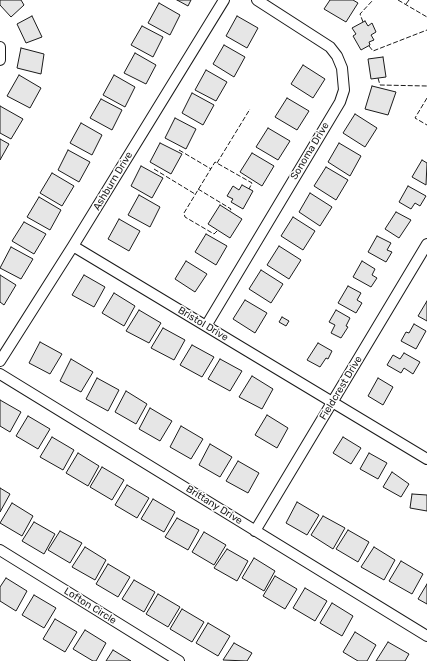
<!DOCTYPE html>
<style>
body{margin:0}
canvas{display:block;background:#fff}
</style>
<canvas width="427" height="661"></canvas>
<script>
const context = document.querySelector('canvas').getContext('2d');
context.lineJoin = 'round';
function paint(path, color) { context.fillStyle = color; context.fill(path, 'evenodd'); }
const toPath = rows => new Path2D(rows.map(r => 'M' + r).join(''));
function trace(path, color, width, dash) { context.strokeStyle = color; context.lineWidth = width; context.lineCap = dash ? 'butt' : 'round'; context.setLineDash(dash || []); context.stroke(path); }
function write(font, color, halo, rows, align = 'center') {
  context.font = font + ' Rubik,sans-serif'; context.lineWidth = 3; context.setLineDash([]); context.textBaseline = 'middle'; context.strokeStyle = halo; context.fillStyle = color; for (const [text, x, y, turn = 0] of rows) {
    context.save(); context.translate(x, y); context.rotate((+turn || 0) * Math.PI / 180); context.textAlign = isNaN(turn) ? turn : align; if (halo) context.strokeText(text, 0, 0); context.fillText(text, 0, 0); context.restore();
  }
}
const building = toPath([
 [0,0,21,0,24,5,11,17,0,5,0,0],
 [177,0,191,0,188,6,177,0],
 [330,0,353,0,358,3,346,22,324,9,330,0],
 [159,3,180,15,170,35,148,23,159,3],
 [32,16,42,37,26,43,17,24,32,16],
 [237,16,258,28,247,48,226,36,237,16],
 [365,21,368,26,372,23,376,32,371,35,374,40,369,42,370,45,361,50,353,36,356,34,352,28,365,21],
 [142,26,163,37,153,57,131,45,142,26],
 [224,45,245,57,234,77,213,64,224,45],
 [21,48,44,54,41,74,17,68,21,48],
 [135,53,156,65,146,84,124,73,135,53],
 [383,57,386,77,371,79,368,59,383,57],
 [303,65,325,79,313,98,291,84,303,65],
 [206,70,227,82,216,101,195,90,206,70],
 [19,75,41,88,30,108,7,96,19,75],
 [114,75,135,87,125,107,103,95,114,75],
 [372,86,396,92,388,115,365,109,372,86],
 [192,93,214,105,203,125,182,113,192,93],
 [287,98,309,111,297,130,275,117,287,98],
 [101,99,122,110,112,130,90,118,101,99],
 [0,106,23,119,11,139,0,133,0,106],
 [355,114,377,128,365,147,343,133,355,114],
 [175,118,196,129,186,149,165,138,175,118],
 [81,123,102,135,92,155,70,143,81,123],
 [268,128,290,141,278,160,256,147,268,128],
 [0,139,9,144,0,160,0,139],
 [160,143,182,154,171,174,150,162,160,143],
 [339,143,361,156,350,176,328,162,339,143],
 [68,150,90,162,79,182,58,170,68,150],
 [252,153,274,166,262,186,240,172,252,153],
 [422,160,427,163,426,185,412,177,422,160],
 [141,166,163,178,152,198,131,186,141,166],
 [326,167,348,180,336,200,314,186,326,167],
 [52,173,74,186,62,206,40,193,52,173],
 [242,185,253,191,243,209,231,202,233,199,227,196,233,186,239,190,242,185],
 [408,186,426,196,420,206,415,203,411,209,399,202,408,186],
 [310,193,332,207,320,226,299,212,310,193],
 [139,195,160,207,150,227,128,215,139,195],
 [39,197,61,210,50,230,27,217,39,197],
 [220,205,242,219,230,238,208,224,220,205],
 [396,212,411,220,399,238,385,229,396,212],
 [293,217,315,231,303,250,281,236,293,217],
 [119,219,140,231,129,251,108,239,119,219],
 [24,222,46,234,34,254,12,241,24,222],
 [206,234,227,246,216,265,195,252,206,234],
 [377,236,391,243,387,250,392,252,386,262,368,252,377,236],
 [279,246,301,260,289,279,267,265,279,246],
 [11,247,33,259,21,279,0,268,11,247],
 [186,261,207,274,195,292,175,279,186,261],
 [362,261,375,269,372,275,377,278,371,287,353,277,362,261],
 [261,270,283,284,271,303,249,289,261,270],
 [0,275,16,285,4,305,0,302,0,275],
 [84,275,105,287,94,307,72,295,84,275],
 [348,286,361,293,357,300,362,303,356,313,338,303,348,286],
 [114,293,135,306,124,326,102,313,114,293],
 [245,300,267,313,255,333,233,319,245,300],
 [427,301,427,321,418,316,427,301],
 [139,310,161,323,149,343,126,331,139,310],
 [336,310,350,318,346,326,348,327,341,338,331,333,335,325,329,322,336,310],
 [282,317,289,321,286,326,279,322,282,317],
 [414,324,426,331,416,349,401,341,406,332,409,333,414,324],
 [163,328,185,340,174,360,151,348,163,328],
 [40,342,62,354,50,374,29,363,40,342],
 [318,343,332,351,328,359,326,358,320,367,307,360,318,343],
 [192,345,214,357,202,377,180,365,192,345],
 [404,353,420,362,413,374,404,368,401,373,387,365,393,355,400,359,404,353],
 [71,359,93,372,81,392,60,381,71,359],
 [220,359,242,371,230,391,208,379,220,359],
 [252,376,273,389,262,409,239,397,252,376],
 [97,378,119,390,108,411,86,399,97,378],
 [378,378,393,387,383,405,368,396,378,378],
 [126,391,147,404,136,424,115,412,126,391],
 [0,400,21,412,10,432,0,426,0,400],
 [150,408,172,421,160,441,139,429,150,408],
 [267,415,288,428,277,448,255,435,267,415],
 [28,416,50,429,38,449,16,436,28,416],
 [181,426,203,439,191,459,170,447,181,426],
 [52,437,74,450,63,470,40,457,52,437],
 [343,437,361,448,351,464,333,453,343,437],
 [210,444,232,457,220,477,199,465,210,444],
 [78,453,99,466,88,486,66,473,78,453],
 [369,453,387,463,378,479,360,469,369,453],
 [238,461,259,473,248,493,226,481,238,461],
 [102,467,124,480,112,500,90,487,102,467],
 [392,472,409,484,401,497,383,487,392,472],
 [127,485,149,498,137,518,115,505,127,485],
 [0,488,10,494,0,512,0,488],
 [412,494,427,495,427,511,410,508,412,494],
 [153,499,175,512,164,532,141,519,153,499],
 [297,502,319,515,307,535,286,523,297,502],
 [12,503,33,516,22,536,0,523,12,503],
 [323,516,345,528,333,549,311,535,323,516],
 [177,518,199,530,188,550,165,537,177,518],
 [34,522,55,534,44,554,22,541,34,522],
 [348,530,369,542,358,562,336,549,348,530],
 [60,531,82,543,70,563,48,550,60,531],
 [204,532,226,545,214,565,192,552,204,532],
 [85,547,106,560,95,580,72,567,85,547],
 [374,547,395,560,384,580,361,567,374,547],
 [227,549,248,561,237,581,214,568,227,549],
 [254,558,275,571,264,591,242,578,254,558],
 [401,561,423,574,412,594,389,581,401,561],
 [108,564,130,577,118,597,96,584,108,564],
 [275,576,297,589,285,609,263,596,275,576],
 [6,578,27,591,16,611,0,601,0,587,6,578],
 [134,580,155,592,144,612,122,599,134,580],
 [427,584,427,604,418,599,427,584],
 [305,588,327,601,315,621,293,608,305,588],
 [158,594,180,607,168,627,146,614,158,594],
 [34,595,56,608,44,628,22,615,34,595],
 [332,603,353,616,342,636,320,623,332,603],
 [182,609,204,622,192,642,170,629,182,609],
 [55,619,77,632,65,652,43,639,55,619],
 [208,623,230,636,218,656,196,643,208,623],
 [85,630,106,643,96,661,93,661,73,649,85,630],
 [355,632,376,645,367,661,358,661,343,652,355,632],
 [388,642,409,654,405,661,376,661,388,642],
 [234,643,252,653,247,661,223,660,234,643],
 [113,650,131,661,106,661,113,650]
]);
paint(building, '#e6e6e6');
trace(building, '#1a1a1a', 1);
const street = toPath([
 [0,47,0,60],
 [73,246,427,459],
 [206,326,340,102,344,90,342,68,337,56,330,47,257,0],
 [0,361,73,246,224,0],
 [0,374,427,636],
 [255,531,427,244],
 [0,550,179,661]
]);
trace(street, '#1a1a1a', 12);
trace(street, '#fff', 10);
trace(toPath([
 [398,0,427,17],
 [406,4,409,0],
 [363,22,360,14,373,0],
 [369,46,373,51,427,30],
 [378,78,380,85,427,86],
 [427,98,415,118,427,125],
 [179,150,211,169],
 [217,163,250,109],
 [154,169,195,194],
 [198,189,231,209,230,211],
 [217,231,214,234,185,217,184,213,215,162,252,183,249,189]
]), '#1a1a1a', 1, [5, 2]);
write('10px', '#1a1a1a', '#fff', [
 ["Sonoma Drive",310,151,-59],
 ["Ashburn Drive",113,181,-59],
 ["Bristol Drive",203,324,31],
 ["Fieldcrest Drive",341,388,-59],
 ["Brittany Drive",214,505,32],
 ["Lofton Circle",90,606,32]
]);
</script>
